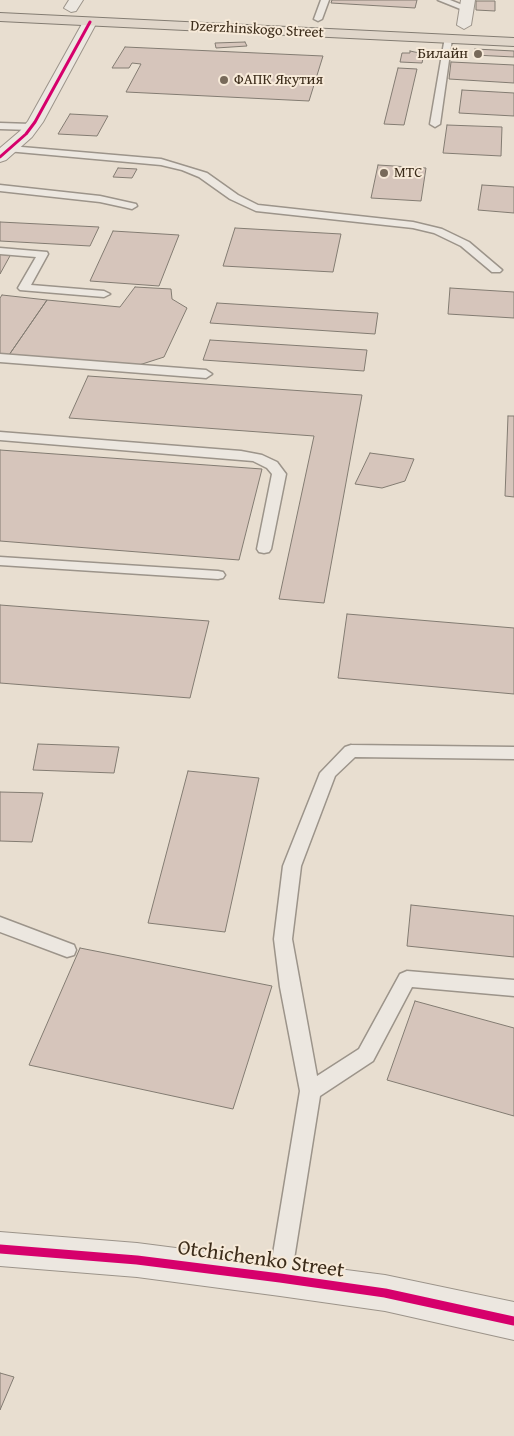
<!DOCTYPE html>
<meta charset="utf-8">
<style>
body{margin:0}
canvas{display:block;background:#e8ded0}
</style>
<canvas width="514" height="1436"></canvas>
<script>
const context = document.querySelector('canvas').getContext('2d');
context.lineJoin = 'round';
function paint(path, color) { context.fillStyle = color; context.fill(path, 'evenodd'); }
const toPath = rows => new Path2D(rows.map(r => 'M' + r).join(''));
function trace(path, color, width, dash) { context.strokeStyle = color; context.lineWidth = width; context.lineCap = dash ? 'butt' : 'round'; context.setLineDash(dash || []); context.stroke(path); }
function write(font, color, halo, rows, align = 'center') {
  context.font = font + ' "Gentium Book Plus",serif'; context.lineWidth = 4; context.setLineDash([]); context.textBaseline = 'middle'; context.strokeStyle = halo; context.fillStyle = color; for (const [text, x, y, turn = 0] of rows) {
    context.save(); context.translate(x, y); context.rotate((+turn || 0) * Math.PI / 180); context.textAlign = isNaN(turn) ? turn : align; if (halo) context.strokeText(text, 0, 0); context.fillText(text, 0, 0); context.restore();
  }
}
const building = toPath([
 [332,0,417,0,415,8,331,3,332,0],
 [476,1,495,1,495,11,476,10,476,1],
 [245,42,247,46,216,48,215,43,245,42],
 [125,47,323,56,309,101,126,92,141,64,132,63,129,68,112,68,125,47],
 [475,49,514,51,514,57,474,55,475,49],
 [410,51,424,54,422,63,400,62,402,53,410,53,410,51],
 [451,62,514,65,514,83,449,79,451,62],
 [398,68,417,69,404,125,384,124,398,68],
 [462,90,514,93,514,116,459,113,462,90],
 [70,114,108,116,97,136,58,134,70,114],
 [447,125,502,127,501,156,443,153,447,125],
 [378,165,426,168,421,201,371,198,378,165],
 [118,168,137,169,132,178,113,177,118,168],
 [482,185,514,187,514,213,478,210,482,185],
 [0,222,99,227,90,246,0,241,0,222],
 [235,228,341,234,333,272,223,266,235,228],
 [113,231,179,235,159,286,90,281,113,231],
 [0,254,11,254,0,274,0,254],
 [135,287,171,289,172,299,187,308,164,357,136,366,9,355,47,300,120,307,135,287],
 [450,288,514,292,514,318,448,314,450,288],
 [2,295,47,300,9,355,0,354,0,298,2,295],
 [217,303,378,313,375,334,210,323,217,303],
 [210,340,367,350,364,371,203,360,210,340],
 [88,376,362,395,324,603,279,599,314,436,69,418,88,376],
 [508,416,514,416,514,497,505,496,508,416],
 [0,450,262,469,239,560,0,541,0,450],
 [370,453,414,459,405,481,382,488,355,484,370,453],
 [0,605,209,621,190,698,0,683,0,605],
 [347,614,514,628,514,694,338,678,347,614],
 [38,744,119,747,114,773,33,770,38,744],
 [188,771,259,778,225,932,148,923,188,771],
 [0,792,43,793,32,842,0,841,0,792],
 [411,905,514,916,514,957,407,946,411,905],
 [80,948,272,986,233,1109,29,1065,80,948],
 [415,1001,514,1028,514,1116,387,1080,415,1001],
 [0,1373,14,1377,0,1410,0,1373]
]);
paint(building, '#d6c5bb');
trace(building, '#837c72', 1);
const service = toPath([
 [321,0,329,0,322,19,318,21,314,19,321,0],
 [438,0,450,0,470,8,463,10,438,0],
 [445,37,452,39,440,124,435,127,430,124,445,37],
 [0,123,31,124,36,127,31,130,0,129,0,123],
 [10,146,161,159,207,173,238,195,258,205,413,222,442,229,469,242,502,270,500,272,492,272,461,246,434,233,413,228,256,211,230,199,199,177,182,170,161,165,7,151,7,147,10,146],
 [0,185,100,196,136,204,137,206,132,209,100,202,0,191,0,185],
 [0,248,47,252,48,254,31,285,104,291,110,294,104,297,20,290,18,288,36,257,0,254,0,248],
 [0,354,206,370,212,374,206,378,0,362,0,354],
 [0,432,241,451,262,455,277,462,286,474,271,549,269,552,264,553,259,552,257,549,272,474,267,468,253,461,0,440,0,432],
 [0,557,218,571,223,572,225,575,223,578,218,579,0,565,0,557],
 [351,745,514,747,514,759,355,757,335,776,301,866,292,939,317,1076,359,1049,400,974,407,971,514,980,514,996,412,987,373,1061,320,1096,291,1278,288,1285,280,1288,272,1285,269,1278,300,1091,280,987,274,939,283,866,320,773,345,747,351,745],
 [0,917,74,945,76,950,74,955,67,957,0,932,0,917]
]);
const minor = toPath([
 [69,0,83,0,76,11,71,12,64,8,69,0],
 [461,0,475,0,471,25,464,29,457,25,461,0],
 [90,18,97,22,43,122,32,137,6,160,0,162,0,148,20,131,28,121,83,22,90,18],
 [0,1232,137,1243,385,1275,514,1302,514,1340,385,1311,280,1296,137,1277,0,1266,0,1232]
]);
const primary = toPath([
 [0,13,514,38,514,46,0,21,0,13]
]);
trace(service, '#9c948a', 3);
trace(minor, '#9c948a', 2);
trace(primary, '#837c72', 2);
paint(service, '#ece7e0');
paint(minor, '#ece7e0');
paint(primary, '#e0d6ca');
trace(toPath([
 [0,157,26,134,35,122,90,22]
]), '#d6006c', 3);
trace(toPath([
 [0,1249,137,1260,280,1278,385,1293,514,1321]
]), '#d6006c', 9);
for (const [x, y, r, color] of [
 [478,54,5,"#786a5a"],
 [224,80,5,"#786a5a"],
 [384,173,5,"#786a5a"]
]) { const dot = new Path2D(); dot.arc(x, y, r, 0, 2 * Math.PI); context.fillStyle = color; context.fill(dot); trace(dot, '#f7ead9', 2); }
write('15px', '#3c2c1a', '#f7ead9', [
 ["Dzerzhinskogo Street",257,30,3]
]);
write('15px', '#3c2c1a', '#f7ead9', [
 ["Билайн",468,54,"right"],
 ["ФАПК Якутия",234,80],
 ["МТС",394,173]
], 'left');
write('21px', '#3c2c1a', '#f7ead9', [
 ["Otchichenko Street",261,1260,8]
]);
</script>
